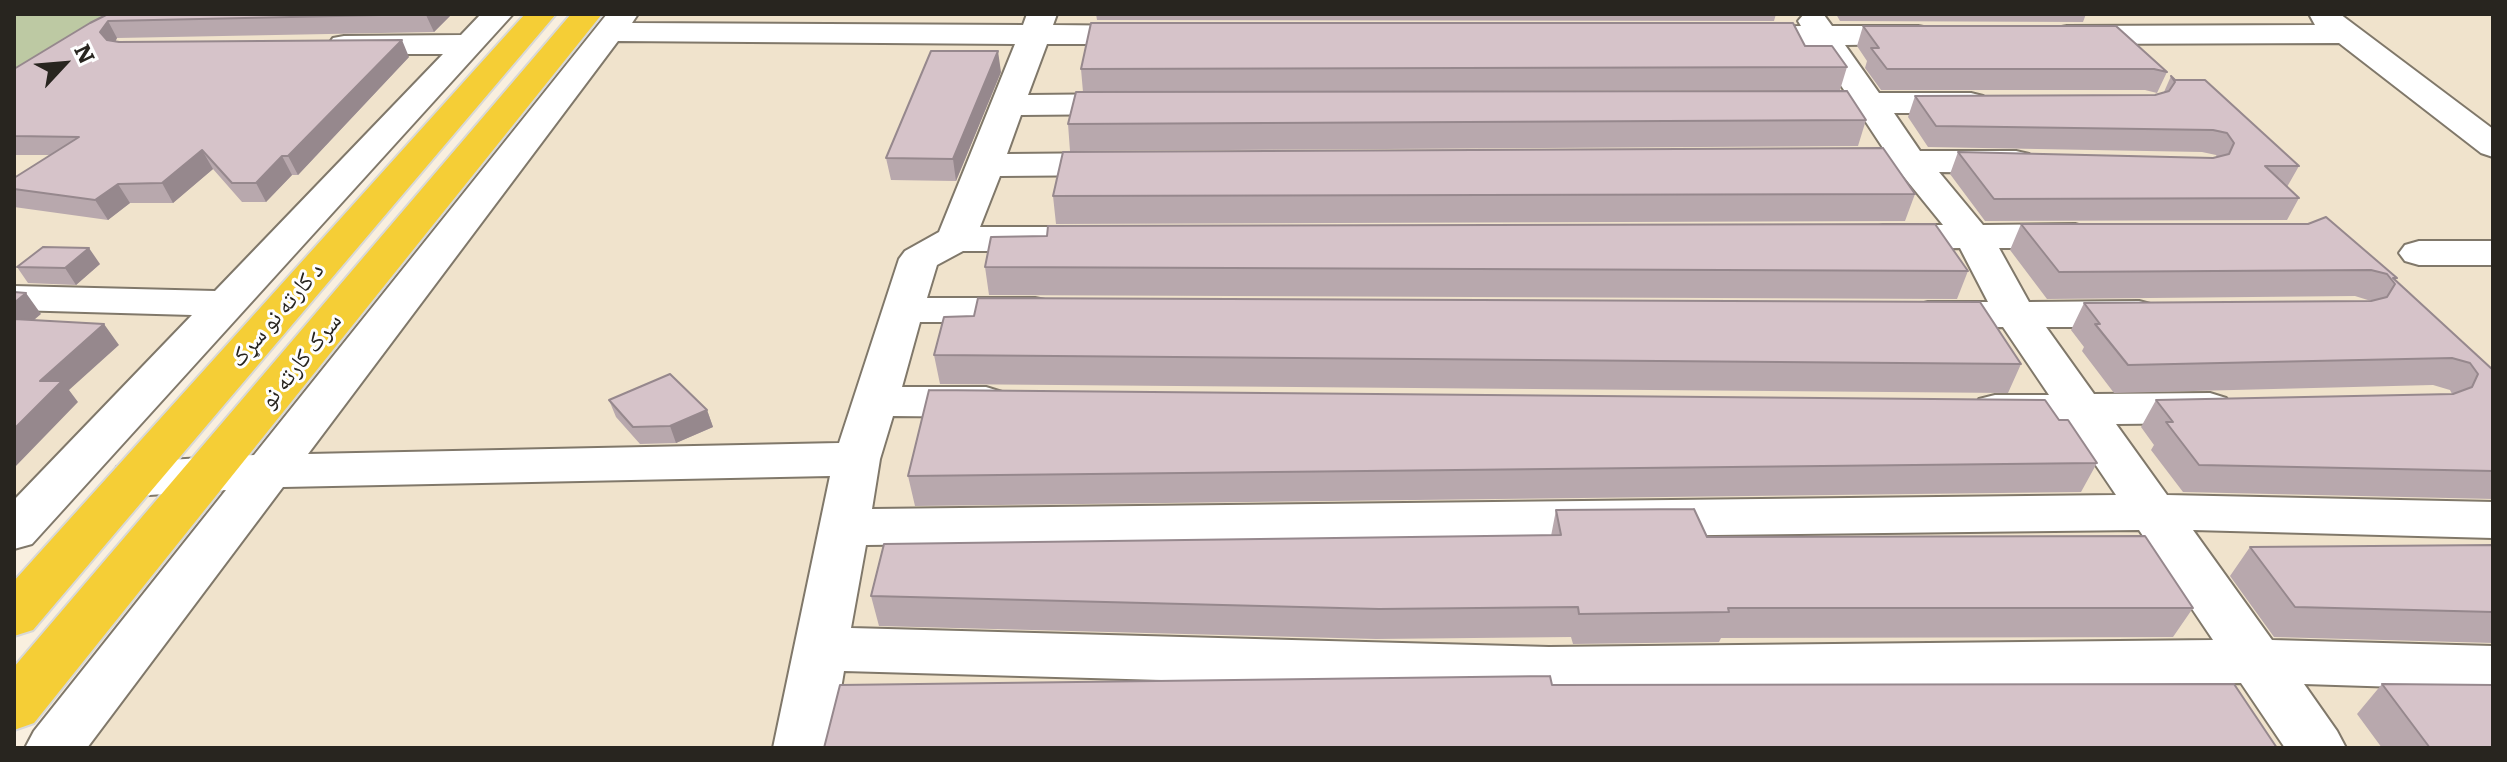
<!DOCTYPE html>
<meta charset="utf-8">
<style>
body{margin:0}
#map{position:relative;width:2507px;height:762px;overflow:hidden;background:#f9efdf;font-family:Literata,serif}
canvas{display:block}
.frame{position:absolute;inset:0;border:16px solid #28251f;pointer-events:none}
.north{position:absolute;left:24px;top:24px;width:80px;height:80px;-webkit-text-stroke:6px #fefefe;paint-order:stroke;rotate:64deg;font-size:22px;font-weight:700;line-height:32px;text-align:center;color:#28251f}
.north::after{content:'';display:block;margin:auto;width:28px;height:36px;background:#28251f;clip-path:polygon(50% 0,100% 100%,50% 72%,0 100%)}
</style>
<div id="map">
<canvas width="2507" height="762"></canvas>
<div class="frame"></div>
<div class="north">N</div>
</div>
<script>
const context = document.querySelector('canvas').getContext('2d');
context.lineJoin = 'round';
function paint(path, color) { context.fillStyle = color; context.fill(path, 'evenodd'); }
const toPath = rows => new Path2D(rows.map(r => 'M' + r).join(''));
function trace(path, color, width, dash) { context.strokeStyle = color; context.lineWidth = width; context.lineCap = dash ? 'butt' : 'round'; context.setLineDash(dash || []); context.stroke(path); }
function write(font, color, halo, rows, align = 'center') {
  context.font = font + ' Literata,"Noto Naskh Arabic",serif'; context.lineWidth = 6; context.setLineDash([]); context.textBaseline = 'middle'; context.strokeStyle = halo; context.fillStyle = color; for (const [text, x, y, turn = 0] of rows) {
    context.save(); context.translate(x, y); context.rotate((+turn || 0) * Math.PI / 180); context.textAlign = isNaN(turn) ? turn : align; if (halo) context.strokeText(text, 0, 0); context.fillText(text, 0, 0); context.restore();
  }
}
paint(toPath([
 [142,14,498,14,14,531,14,77],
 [623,14,2493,14,2493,748,54,748]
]), '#f0e3cc');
paint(toPath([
 [14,14,142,14,14,77]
]), '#bdc9a3');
const minor = toPath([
 [481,14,513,14,32,544,14,549,14,500,192,315,14,310,14,286,215,291,443,54,344,54,333,52,328,45,333,38,344,36,461,35,481,14],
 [607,14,638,14,632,23,1023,25,1027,14,1057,14,1053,25,1146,26,1157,28,1161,35,1157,42,1146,44,1047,44,1028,95,1131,94,1143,97,1148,104,1143,111,1131,114,1021,115,1007,154,1120,153,1133,156,1138,164,1133,172,1120,175,1000,176,980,227,1051,227,1065,231,1070,239,1065,247,1051,251,963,251,937,265,927,298,1035,298,1050,301,1056,310,1050,319,1035,322,920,322,902,387,986,387,1002,392,1008,402,1002,412,986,417,893,416,880,459,872,509,2116,495,2068,424,1995,425,1979,421,1972,410,1979,399,1995,395,2049,395,2003,327,1928,328,1913,324,1907,315,1913,306,1928,302,1988,302,1960,248,1883,249,1869,245,1864,237,1869,229,1883,225,1943,225,1900,172,1833,172,1820,169,1815,161,1820,153,1833,150,1885,151,1860,113,1795,113,1783,110,1778,103,1783,96,1795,93,1846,93,1814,45,1739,45,1728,43,1723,36,1728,29,1739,27,1801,26,1798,21,1804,14,1824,15,1832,26,1918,26,1929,28,1933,35,1929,42,1918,44,1845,45,1879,93,1971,93,1983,96,1988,103,1983,110,1971,113,1894,113,1920,151,2016,151,2029,154,2034,162,2029,170,2016,173,1939,172,1983,225,2075,224,2089,228,2094,236,2089,244,2075,248,1999,248,2029,302,2139,301,2154,305,2160,314,2154,323,2139,327,2046,327,2094,394,2210,393,2226,398,2233,408,2226,418,2210,423,2116,424,2167,495,2493,502,2493,538,2193,530,2272,640,2493,646,2493,690,2304,684,2337,731,2346,748,2285,748,2241,683,1549,691,844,671,831,748,773,748,830,476,283,487,87,748,25,748,34,731,226,490,134,496,117,491,110,479,117,467,134,462,254,455,607,14],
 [618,41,1015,44,939,232,905,251,899,259,839,443,308,454,618,41],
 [2139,530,2213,640,1549,647,851,628,866,545,2139,530],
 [2309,14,2340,14,2493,129,2493,157,2481,153,2339,43,2067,44,2056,42,2052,35,2056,28,2067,26,2315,25,2309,14],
 [2419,241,2493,241,2493,265,2419,265,2405,261,2399,253,2405,245,2419,241]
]);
const highway = toPath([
 [525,14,556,14,33,630,14,636,14,581,525,14],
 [571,14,602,14,34,723,14,730,14,667,571,14]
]);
trace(minor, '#80786a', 4);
trace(highway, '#d8d8d7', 4);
paint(minor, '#fff');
paint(highway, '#f5ce36');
paint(toPath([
 [108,14,452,14,434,32,117,38,115,42,409,57,298,175,292,175,266,202,242,202,213,169,173,203,130,203,108,220,14,207,14,178,51,155,14,155,14,69],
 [1096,14,1776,14,1774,21,1097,20],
 [1836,14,2086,14,2083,22,1840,21],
 [1863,26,2116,26,2167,72,2157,93,2145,90,1881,90,1865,68,1867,61,1857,46],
 [1805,46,1847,67,1840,90,1083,92,1081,69],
 [1001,72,956,181,891,180,886,158],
 [2171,76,2299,166,2287,187,2299,198,2287,220,1985,221,1950,174,1958,152,2213,158,2217,157,2216,155,2202,152,1928,147,1908,117,1915,96,2155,95,2164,92],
 [1866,120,1858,146,1070,151,1068,124],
 [1915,194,1905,221,1056,224,1053,196],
 [2021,224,2308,224,2397,278,2395,280,2493,370,2493,499,2183,492,2151,450,2154,445,2141,427,2156,400,2452,394,2450,390,2433,385,2114,393,2082,351,2084,347,2071,330,2084,303,2371,301,2355,296,2047,299,2010,250],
 [100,264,76,285,28,283,17,267],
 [985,267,1968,271,1957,299,989,295],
 [934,355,2021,364,2008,393,940,384],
 [609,400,707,410,713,427,676,443,640,444,616,417],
 [2059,420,2097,463,2081,492,915,506,908,476],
 [1556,510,1707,537,2193,608,2173,637,1721,638,1719,642,1573,644,1571,637,1376,639,879,626,871,596,1551,536],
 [2493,545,2493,643,2274,637,2230,576,2250,547],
 [2382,684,2493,748,2382,748,2357,714]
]), '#b8a8ad');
paint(toPath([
 [427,14,452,14,434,32,426,15],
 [108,21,117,38,111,50,100,32],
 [402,40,409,57,298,175,288,156],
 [998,51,1001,72,956,181,953,159],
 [202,150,213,169,173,203,162,183],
 [282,156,292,175,266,202,256,183],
 [118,184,130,203,108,220,95,200],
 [89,248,100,264,76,285,65,268],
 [26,293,41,314,14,337,14,303],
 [104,324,119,345,69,390,78,402,14,468,14,429,40,381],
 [707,410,713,427,676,443,670,426]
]), '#96888d');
const building = toPath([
 [108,14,427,14,108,21,100,32,107,40,119,42,402,40,288,156,282,156,256,183,232,183,202,150,162,183,118,184,95,200,14,189,14,178,79,137,14,136,14,69,90,23,108,14],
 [1091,23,1793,23,1805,46,1832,46,1847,67,1081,69,1091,23],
 [1863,26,2116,26,2167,72,2154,69,1887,69,1871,48,1879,48,1863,26],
 [931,51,998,51,953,159,886,158,931,51],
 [2171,76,2175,80,2205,80,2299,166,2265,166,2299,198,1994,199,1958,152,2213,158,2229,154,2234,143,2227,133,2213,130,1936,126,1915,96,2155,95,2169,91,2175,82,2171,76],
 [1847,91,1866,120,1068,124,1076,92,1847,91],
 [1883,148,1915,194,1053,196,1063,152,1883,148],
 [2326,217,2397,278,2393,278,2493,370,2493,471,2199,465,2166,422,2173,422,2156,400,2453,394,2472,387,2478,374,2470,363,2452,358,2128,365,2095,324,2100,324,2084,303,2371,301,2387,297,2395,284,2387,274,2371,270,2059,272,2021,224,2308,224,2326,217],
 [1935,224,1968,271,985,267,991,237,1047,236,1048,226,1935,224],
 [43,247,89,248,65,268,17,267,43,247],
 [14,292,26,293,14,303,14,292],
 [978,298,1980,302,2021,364,934,355,944,317,974,316,978,298],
 [14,319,104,324,40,381,62,381,14,429,14,319],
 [670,374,707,410,670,426,633,427,609,400,670,374],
 [929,390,2045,400,2059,420,2068,420,2097,463,908,476,929,390],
 [1694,509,1707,537,2145,536,2193,608,1728,608,1729,612,1579,614,1578,607,1379,609,871,596,884,544,1561,535,1556,510,1694,509],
 [2493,545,2493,612,2295,607,2250,547,2493,545],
 [1550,676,1552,685,2234,684,2277,748,824,748,840,685,1550,676],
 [2382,684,2493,685,2493,748,2430,748,2382,684]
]);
paint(building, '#d6c3c9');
trace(building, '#96888d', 2);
write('24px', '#28251f', '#fefefe', [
 ["د کارته نو سړک",277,315,-49],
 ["سرک کارته نو",301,361,-51]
]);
</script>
